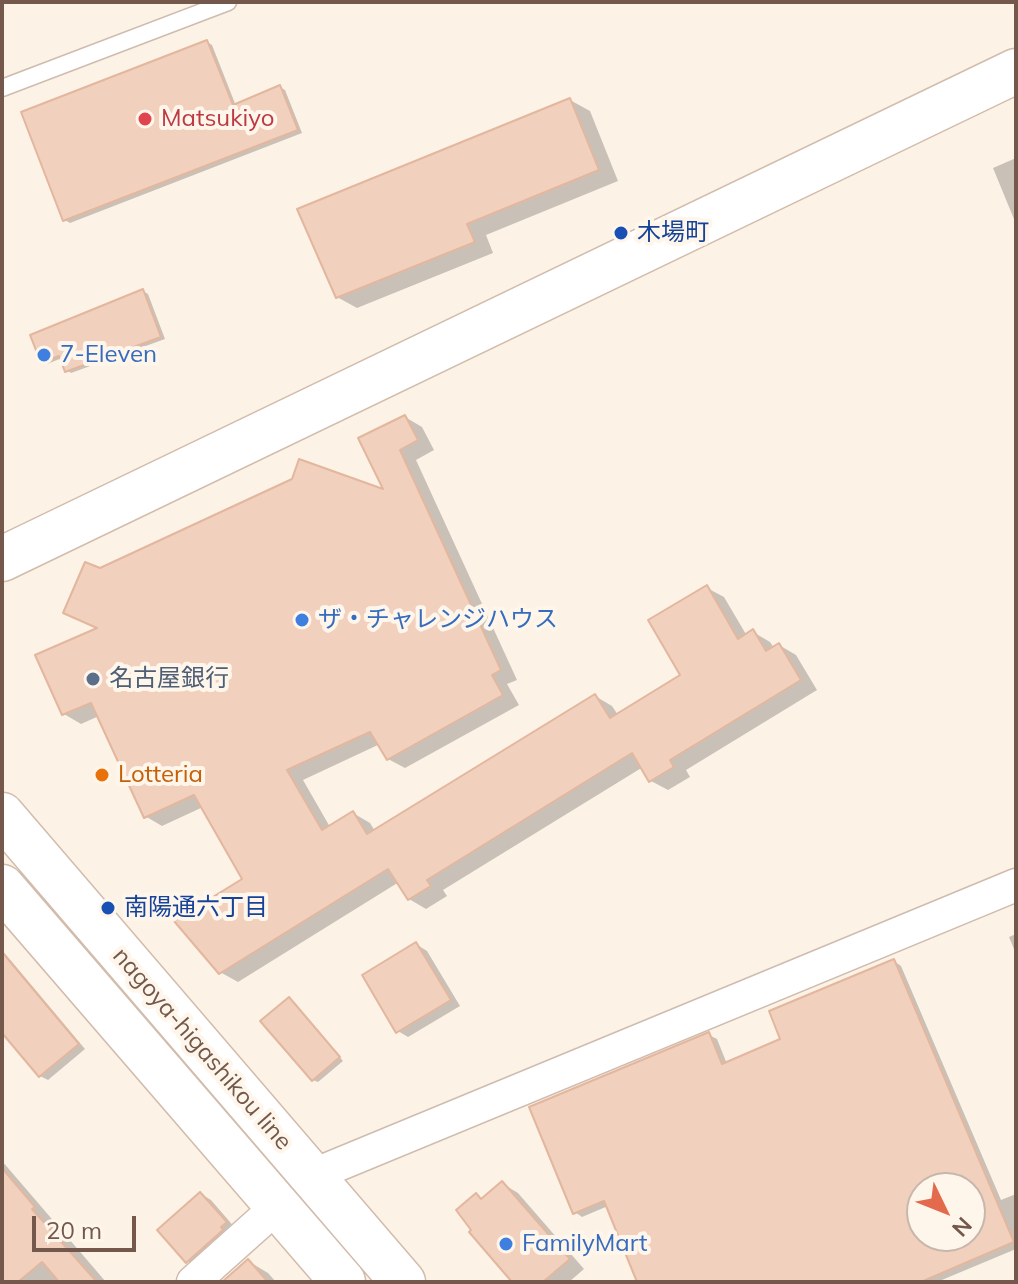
<!DOCTYPE html>
<meta charset="utf-8">
<style>
body{margin:0}
#map{position:relative;width:1018px;height:1284px;overflow:hidden;background:#fcf2e5;font-family:Mulish,sans-serif}
canvas{display:block}
.frame{position:absolute;inset:0;border:4px solid #74584b;pointer-events:none}
.north{position:absolute;left:906px;top:1172px;width:80px;height:80px;box-sizing:border-box;background:#fff6eb;border:2px solid #c7b7ab;border-radius:50%;rotate:133deg;font-size:22px;font-weight:700;line-height:32px;text-align:center;color:#74584b}
.north::after{content:'';display:block;margin:auto;width:28px;height:36px;background:#e36a4d;clip-path:polygon(50% 0,100% 100%,50% 72%,0 100%)}
.scale{position:absolute;left:32px;top:1216px;width:104px;height:36px;box-sizing:border-box;border:4px solid #74584b;border-top:0;padding-left:10px;font-size:24px;line-height:28px;white-space:nowrap;color:#74584b;-webkit-text-stroke:6px #fff6eb;paint-order:stroke}
</style>
<div id="map">
<canvas width="1018" height="1284"></canvas>
<div class="frame"></div>
<div class="north">N</div>
<div class="scale">20 m</div>
</div>
<script>
const context = document.querySelector('canvas').getContext('2d');
context.lineJoin = 'round';
function paint(path, color) { context.fillStyle = color; context.fill(path, 'evenodd'); }
const toPath = rows => new Path2D(rows.map(r => 'M' + r).join(''));
function trace(path, color, width, dash) { context.strokeStyle = color; context.lineWidth = width; context.lineCap = dash ? 'butt' : 'round'; context.setLineDash(dash || []); context.stroke(path); }
function write(font, color, halo, rows, align = 'center') {
  context.font = font + ' Mulish,"Noto Sans JP",sans-serif'; context.lineWidth = 8; context.setLineDash([]); context.textBaseline = 'middle'; context.strokeStyle = halo; context.fillStyle = color; for (const [text, x, y, turn = 0] of rows) {
    context.save(); context.translate(x, y); context.rotate((+turn || 0) * Math.PI / 180); context.textAlign = isNaN(turn) ? turn : align; if (halo) context.strokeText(text, 0, 0); context.fillText(text, 0, 0); context.restore();
  }
}
paint(toPath([
 [207,42,212,45,236,106,280,87,285,90,302,133,70,223,65,220],
 [570,100,590,111,618,181,486,235,493,253,357,308,337,297],
 [1016,158,1016,224,993,168],
 [143,291,148,294,165,339,71,373,67,370,62,358,47,364,42,361],
 [405,417,422,427,434,450,416,460,517,680,507,684,519,705,405,768,388,759,380,744,303,780,330,827,353,813,370,823,375,831,595,696,612,706,618,715,683,675,707,588,724,597,747,636,753,632,770,642,774,648,779,645,796,655,817,690,686,770,690,777,668,790,651,781,643,767,443,890,447,896,426,909,409,899,399,882,238,982,220,972,245,880,203,807,162,826,145,816,99,716,81,724,64,714,99,629,66,612,100,570,387,492],
 [1016,934,1016,954,1009,937],
 [416,944,427,951,460,1006,408,1037,398,1031],
 [2,950,85,1049,48,1080,40,1076,2,1030],
 [894,961,901,966,1001,1200,1016,1194,1016,1249,937,1282,639,1282,608,1206,582,1217,575,1212,709,1035,717,1039,727,1064,783,1040],
 [922,1188,970,1188,970,1236,922,1236],
 [294,1002,343,1061,318,1082,313,1080],
 [2,1161,106,1282,6,1282,2,1278],
 [503,1184,518,1193,584,1269,569,1282,515,1282,476,1195,484,1200],
 [201,1194,211,1200,236,1229,198,1267,187,1261],
 [248,1261,268,1273,276,1282,224,1282]
]), '#0003');
const building = toPath([
 [207,40,233,105,280,85,298,130,63,221,21,112,207,40],
 [570,98,599,170,467,224,475,242,336,298,297,209,570,98],
 [143,289,161,337,65,372,59,356,41,363,30,335,143,289],
 [405,415,418,440,400,450,501,670,492,675,503,695,387,760,370,732,287,770,322,830,353,811,367,834,595,694,610,718,680,675,648,620,707,585,738,639,753,629,766,651,779,643,801,680,670,760,674,767,649,782,632,753,427,880,431,886,408,900,388,869,219,974,174,921,242,879,194,795,144,818,91,703,62,715,35,655,97,628,63,613,85,562,100,568,292,479,299,459,383,489,358,438,405,415],
 [416,942,451,1000,396,1033,362,975,416,942],
 [2,952,79,1044,39,1077,2,1033,2,952],
 [894,959,1014,1242,921,1282,637,1282,604,1201,573,1214,529,1107,709,1032,722,1064,780,1039,769,1011,894,959],
 [922,1188,970,1188,970,1236,922,1236,922,1188],
 [289,997,340,1057,312,1081,260,1021,289,997],
 [2,1168,35,1207,32,1209,97,1282,59,1282,42,1262,18,1282,2,1282,2,1168],
 [502,1181,570,1259,543,1282,512,1282,469,1232,471,1230,456,1210,476,1193,481,1199,502,1181],
 [200,1192,227,1222,221,1227,223,1230,186,1263,157,1230,200,1192],
 [248,1259,268,1282,222,1282,248,1259]
]);
paint(building, '#f1d0bd');
trace(building, '#e3b69e', 2);
const lane = toPath([
 [2,88,228,2]
]);
const street = toPath([
 [311,1176,1016,885],
 [193,1282,278,1206]
]);
const secondary = toPath([
 [2,559,1016,71],
 [2,815,403,1282],
 [2,887,343,1282]
]);
trace(lane, '#cfbcaf', 19);
trace(street, '#cfbcaf', 35);
trace(secondary, '#d2bcac', 47);
trace(lane, '#fff', 16);
trace(street, '#fff', 32);
trace(secondary, '#fff', 44);
for (const [x, y, r, color] of [
 [145,119,8,"#e0444e"],
 [621,233,8,"#1a4fb4"],
 [44,355,8,"#3f7fe0"],
 [302,620,8,"#3f7fe0"],
 [93,679,8,"#5c6f8a"],
 [102,775,8,"#e8710a"],
 [108,908,8,"#1a4fb4"],
 [506,1244,8,"#3f7fe0"]
]) { const dot = new Path2D(); dot.arc(x, y, r, 0, 2 * Math.PI); context.fillStyle = color; context.fill(dot); trace(dot, '#fff6eb', 3); }
write('24px', '#be3a42', '#fff6eb', [
 ["Matsukiyo",161,119]
], 'left');
write('24px', '#164399', '#fff6eb', [
 ["木場町",637,233],
 ["南陽通六丁目",124,908]
], 'left');
write('24px', '#366cbe', '#fff6eb', [
 ["7-Eleven",60,355],
 ["ザ・チャレンジハウス",318,620],
 ["FamilyMart",522,1244]
], 'left');
write('24px', '#4e5e75', '#fff6eb', [
 ["名古屋銀行",109,679]
], 'left');
write('24px', '#c56008', '#fff6eb', [
 ["Lotteria",118,775]
], 'left');
write('24px', '#74584b', '#fff6eb', [
 ["nagoya-higashikou line",202,1049,49]
]);
</script>
